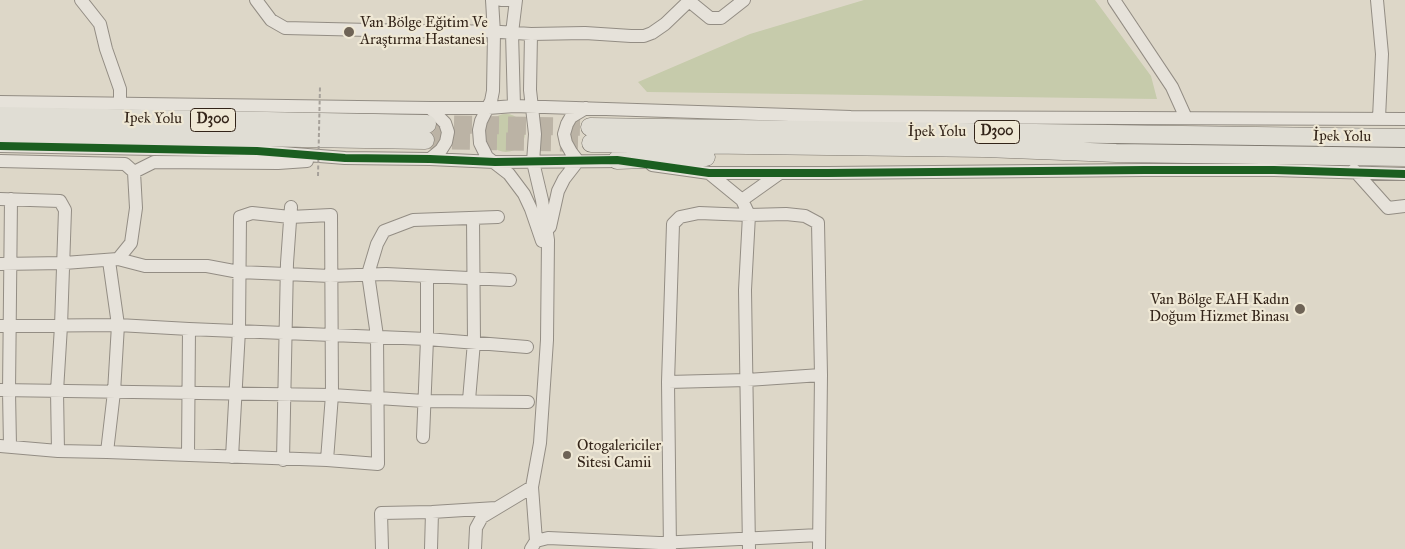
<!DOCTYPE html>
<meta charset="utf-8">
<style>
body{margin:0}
canvas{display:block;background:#ddd7c8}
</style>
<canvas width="1405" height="549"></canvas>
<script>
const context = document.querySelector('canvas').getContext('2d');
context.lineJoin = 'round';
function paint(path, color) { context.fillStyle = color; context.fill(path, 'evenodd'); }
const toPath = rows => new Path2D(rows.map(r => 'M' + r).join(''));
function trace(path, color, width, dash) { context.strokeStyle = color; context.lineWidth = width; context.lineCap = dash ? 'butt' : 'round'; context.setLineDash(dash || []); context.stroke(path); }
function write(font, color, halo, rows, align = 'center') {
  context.font = font + ' "IM FELL Great Primer",serif'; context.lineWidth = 4.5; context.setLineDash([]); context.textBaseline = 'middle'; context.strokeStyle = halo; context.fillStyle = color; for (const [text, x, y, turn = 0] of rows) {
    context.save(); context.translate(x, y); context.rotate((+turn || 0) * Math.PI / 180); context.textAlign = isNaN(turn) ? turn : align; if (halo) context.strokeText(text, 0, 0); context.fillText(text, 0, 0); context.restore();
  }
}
paint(toPath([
 [864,0,1095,0,1151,76,1157,99,647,92,638,82,750,34],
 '487 133a19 19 0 1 1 38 0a19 19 0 1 1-38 0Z'
]), '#c6cbab');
trace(toPath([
 [427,124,590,127],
 [425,140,591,143]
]), '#bbb3a5', 18, [18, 9]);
const minor = toPath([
 [81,0,100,24,106,49,120,89,120,105],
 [256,0,271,20,285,28,455,32,486,31,531,34,585,33,631,36,644,36,652,33,665,24,690,0],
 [492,0,494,33,493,91,491,101,481,121,479,130,480,143,487,157,509,174,524,194,531,209,542,241],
 [501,0,511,0],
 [688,0,710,18,721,18,744,0],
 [1114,0,1172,87,1186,118],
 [1377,0,1382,54,1379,118],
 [0,102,430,108,488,108,514,106,851,117,1405,119],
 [514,106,512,33,516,0],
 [0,146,257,151,345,158,430,159,495,162,625,161],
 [430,159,441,150,446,142,448,132,445,123,430,108],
 [0,161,125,164,134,172,136,208,131,243,118,259,64,263,0,264],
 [652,165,709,173,828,173,1144,170,1274,170,1405,174],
 [1354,170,1388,208,1405,206],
 [134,172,154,162,278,163,307,161],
 [709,173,742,200,780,173],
 [0,199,60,201,65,210,61,326,57,391,58,451],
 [742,200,749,215,745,290,749,549],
 [550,227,558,191,564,179,578,161,571,152,566,143,564,134,567,124,571,117,586,108],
 [118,259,145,266,207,266,239,272,286,274,330,276,386,274,510,280],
 [0,326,118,325,189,329,427,339,527,347],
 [668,382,747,380,821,375],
 [0,390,332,395,424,401,528,402],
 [469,400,474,342,473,218],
 [423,437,427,339,427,277],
 [0,446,58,451,107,452,114,392,118,325,109,261],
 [10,446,9,391,11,199],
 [107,452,327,460,378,464,377,336,368,274,377,244,384,231,413,220,498,217],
 [188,454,189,329],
 [232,457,239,330,240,217,252,213,290,217,331,215,332,395,327,460],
 [283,460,287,263,291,207],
 [532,487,536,541],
 [382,549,381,513,432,512,496,508],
 [431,549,432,512],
 [475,549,476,528,482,517,532,487,540,443,547,340,548,240,542,200,533,162,535,134,530,90,531,34],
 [531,549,536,541,548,538,659,543,819,535],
 [670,549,668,382,673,224,680,217,699,213,749,215,786,214,805,216,818,223,821,375,819,549]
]);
const highway = toPath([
 [0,116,427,124],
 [590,127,1405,138],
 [0,133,425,140],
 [591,143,984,148,1116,153,1405,157],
 [617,160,706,157]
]);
trace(minor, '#938d84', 14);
trace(highway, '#7b756c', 19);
trace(minor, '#e6e2da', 12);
trace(highway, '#e0ddd4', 18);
trace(toPath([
 [318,176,320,86]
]), '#a6a19a', 2, [4, 2.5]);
trace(toPath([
 [0,146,257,151,345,158,430,159,495,162,617,160,709,173,828,173,1144,170,1274,170,1405,174]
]), '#1b5e20', 8);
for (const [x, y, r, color] of [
 [349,32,6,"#6e6356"],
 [1300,309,6,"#6e6356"],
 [567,455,5,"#6e6356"]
]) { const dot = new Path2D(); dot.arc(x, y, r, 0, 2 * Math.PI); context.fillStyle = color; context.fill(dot); trace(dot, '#efe8d5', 2); }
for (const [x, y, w] of [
 [213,120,45],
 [997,132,45]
]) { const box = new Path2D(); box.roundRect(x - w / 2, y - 11.5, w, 23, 4); context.fillStyle = '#efe8d5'; context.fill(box); trace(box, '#332419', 1); }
write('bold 14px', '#332419', null, [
 ["D300",213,120],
 ["D300",997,132]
]);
write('15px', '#332419', '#efe8d5', [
 ["Van Bölge Eğitim Ve",360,23],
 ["Araştırma Hastanesi",360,40],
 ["Van Bölge EAH Kadın",1289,300,"right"],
 ["Doğum Hizmet Binası",1289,317,"right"],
 ["Otogalericiler",577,446],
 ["Sitesi Camii",577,463]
], 'left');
write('15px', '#332419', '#efe8d5', [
 ["Ipek Yolu",153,119,1],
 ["İpek Yolu",937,132],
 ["İpek Yolu",1342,137,1]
]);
</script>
